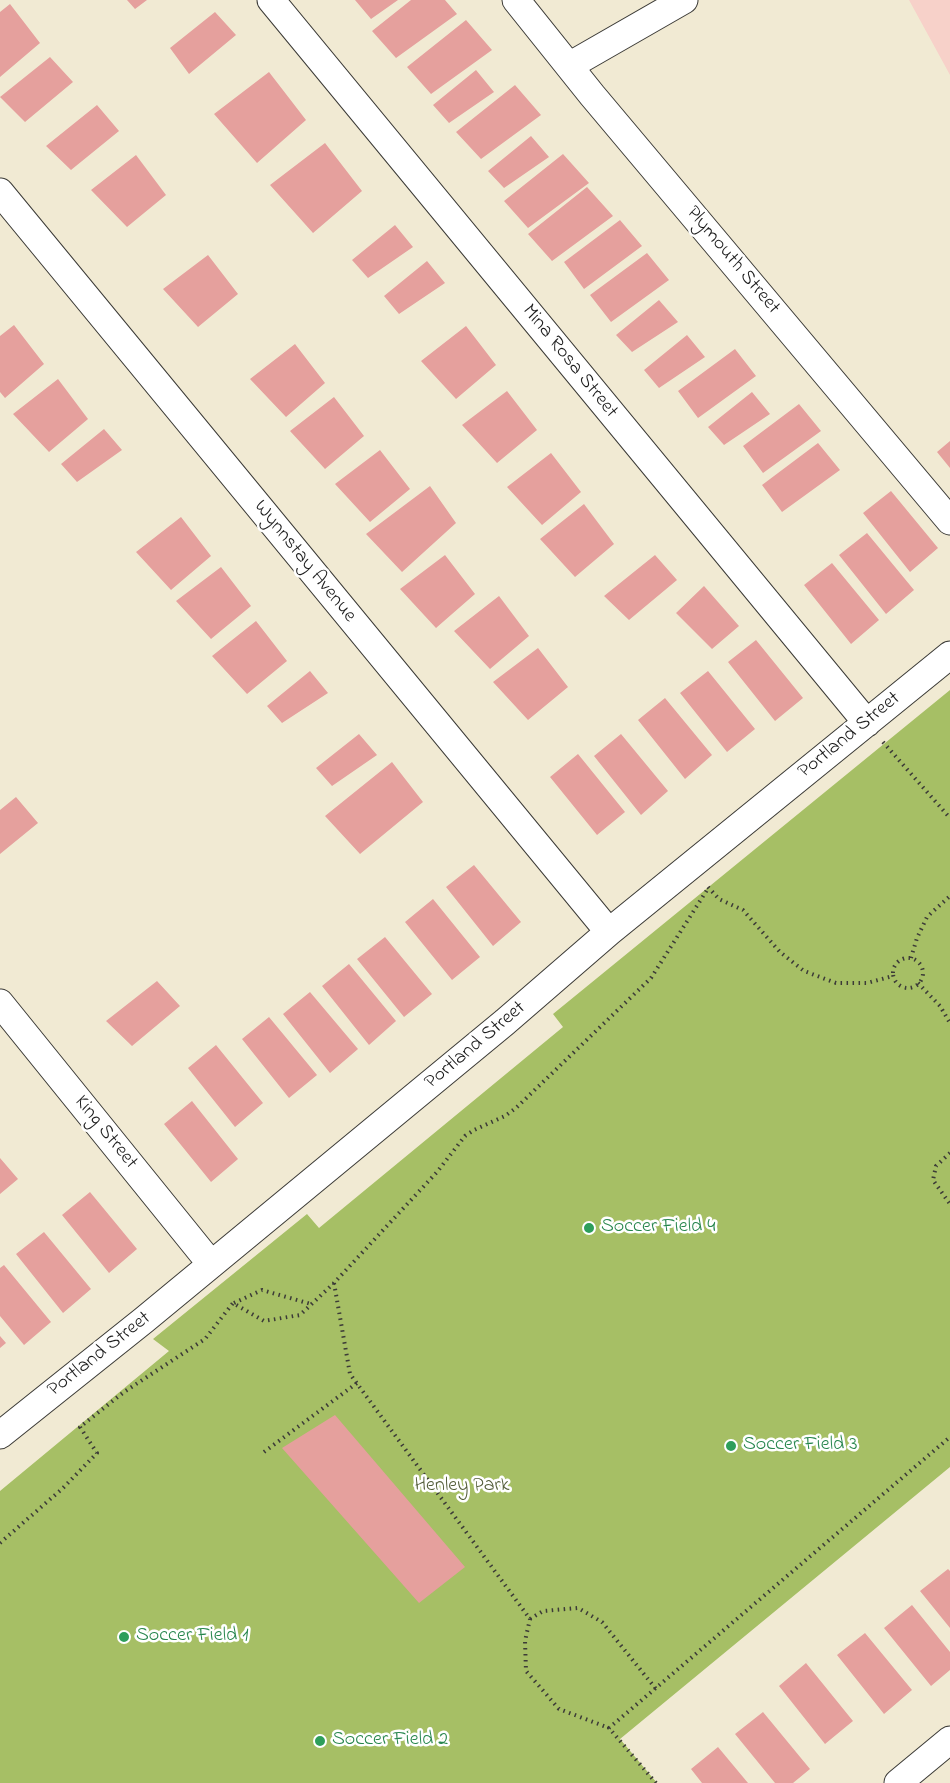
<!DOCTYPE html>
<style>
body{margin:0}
canvas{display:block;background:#f1ead3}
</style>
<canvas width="950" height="1783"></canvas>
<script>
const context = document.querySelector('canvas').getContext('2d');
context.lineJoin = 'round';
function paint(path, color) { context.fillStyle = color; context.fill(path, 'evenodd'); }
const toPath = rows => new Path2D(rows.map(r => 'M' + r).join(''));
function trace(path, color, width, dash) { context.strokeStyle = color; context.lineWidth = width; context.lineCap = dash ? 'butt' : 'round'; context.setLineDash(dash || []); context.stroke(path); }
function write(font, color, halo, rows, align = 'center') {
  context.font = font + ' "Indie Flower",sans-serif'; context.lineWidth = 5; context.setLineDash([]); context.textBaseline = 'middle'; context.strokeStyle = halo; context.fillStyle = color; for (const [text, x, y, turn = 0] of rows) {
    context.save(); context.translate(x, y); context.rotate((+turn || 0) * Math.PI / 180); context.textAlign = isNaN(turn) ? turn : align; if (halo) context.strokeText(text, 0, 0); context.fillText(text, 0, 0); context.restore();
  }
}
paint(toPath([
 [909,0,950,0,950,75]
]), '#f7d1c9');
paint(toPath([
 [950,690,950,1467,620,1739,657,1783,0,1783,0,1491,169,1351,153,1339,307,1214,319,1228,563,1027,553,1014]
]), '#a6bf65');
paint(toPath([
 [127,0,147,0,135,9],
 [355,0,398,0,371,19],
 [411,0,445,0,457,14,396,58,372,31],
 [10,4,40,43,0,77,0,12],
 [215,12,236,35,189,74,170,48],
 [466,20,492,50,431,94,407,67],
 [50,57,73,82,25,122,0,97],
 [476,70,494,92,449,123,433,105],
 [269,72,306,120,257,163,214,114],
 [515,85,541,115,481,159,456,132],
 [97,105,119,131,71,170,46,146],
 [531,136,549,157,504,188,488,171],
 [325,143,362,191,313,233,270,185],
 [563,154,589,183,528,228,504,201],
 [136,155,166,195,127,227,91,190],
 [587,187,613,216,552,261,528,234],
 [620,220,642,246,584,289,564,262],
 [395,225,413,247,368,278,352,260],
 [647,253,669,280,611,322,590,295],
 [208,255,238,294,198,327,163,289],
 [427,261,445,283,399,314,384,296],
 [659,300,678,322,632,352,616,335],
 [14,325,44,364,5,398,0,392,0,336],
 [466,326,496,365,456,399,421,361],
 [687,335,705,357,659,388,644,370],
 [295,344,325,383,286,417,250,379],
 [735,349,756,376,698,418,678,391],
 [58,379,88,419,49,452,13,414],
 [507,391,537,430,497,463,462,425],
 [752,392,770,414,724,445,708,427],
 [334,397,364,436,325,469,290,431],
 [799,404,821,431,763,473,743,446],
 [104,429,122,450,77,482,61,464],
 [950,441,950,468,937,452],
 [818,443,840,470,782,512,762,485],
 [380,450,410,489,370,522,335,484],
 [551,453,581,492,542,525,507,487],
 [430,486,456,523,402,572,366,534],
 [891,491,938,548,910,572,863,513],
 [584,504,614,544,575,577,540,539],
 [181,517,211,556,171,590,136,552],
 [867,533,914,590,886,614,839,555],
 [445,555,475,594,436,628,400,589],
 [655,555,677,580,629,620,604,596],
 [832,563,879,620,851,644,804,585],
 [221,567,251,606,211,639,176,601],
 [704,586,739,626,712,649,676,613],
 [499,596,529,636,490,669,454,631],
 [256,621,287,661,247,694,212,656],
 [756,640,803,698,775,721,728,662],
 [538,648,568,687,528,720,493,682],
 [310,671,328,693,282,723,267,706],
 [708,671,755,729,727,752,680,693],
 [665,698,712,755,685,779,638,720],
 [359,734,377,755,332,786,316,768],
 [621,734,668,791,641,815,594,756],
 [578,754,625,812,597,835,550,777],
 [392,762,423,802,360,854,325,816],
 [16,797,38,823,0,854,0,810],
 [474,865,521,922,493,946,446,887],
 [433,899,480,957,452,980,405,922],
 [385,937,432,994,404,1017,357,959],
 [349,964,396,1021,369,1045,322,986],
 [157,981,180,1006,132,1046,106,1021],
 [310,992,358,1049,330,1073,283,1014],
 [269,1017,317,1075,289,1098,242,1039],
 [216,1045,263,1103,235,1127,188,1068],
 [192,1101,238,1159,211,1182,164,1124],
 [0,1158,18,1179,0,1194],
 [90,1192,137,1249,109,1273,62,1215],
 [44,1232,91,1289,63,1313,16,1254],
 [4,1265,51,1322,24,1345,0,1316,0,1268],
 [0,1336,6,1343,0,1348],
 [335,1415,465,1567,419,1603,282,1448],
 [948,1569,950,1571,950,1628,920,1591],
 [912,1605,950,1652,950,1670,931,1686,884,1628],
 [865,1633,912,1690,884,1714,837,1655],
 [806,1663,853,1721,825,1744,779,1686],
 [763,1712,810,1769,793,1783,775,1783,735,1734],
 [718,1747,748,1783,702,1783,691,1769]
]), '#e5a09d');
const minor = toPath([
 [271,0,867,723],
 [516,0,592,95,950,521],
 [569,66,684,0],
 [0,192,609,932],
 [0,1003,211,1264],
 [0,1435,144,1320,505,1022,609,932,950,655],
 [898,1783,950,1740]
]);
trace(minor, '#3c3b37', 29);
trace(toPath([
 [883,742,950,818],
 [708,887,719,899,743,910,780,952,804,971,836,983,867,983,893,976],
 '893 973a15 15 0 1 1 30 0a15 15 0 1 1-30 0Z',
 [911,958,917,938,927,917,950,896],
 [918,983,940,1006,950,1023],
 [950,1153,936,1166,933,1180,950,1204],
 [334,1283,350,1374,530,1619,525,1641,526,1671,559,1709,609,1728],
 [234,1303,262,1290,311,1304],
 [264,1452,357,1383],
 [0,1543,63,1488,97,1453,80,1427,124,1392,205,1339,233,1303,264,1321,300,1315,334,1283,437,1172,465,1136,474,1130,505,1116,516,1108,651,978,707,890],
 [530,1619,543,1611,578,1608,602,1622,656,1689],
 [656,1783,609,1728,950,1437]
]), '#3c3b37', 4, [1.5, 4.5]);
trace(minor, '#fff', 27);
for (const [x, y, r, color] of [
 [589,1228,6,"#2e9e5b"],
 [731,1446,6,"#2e9e5b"],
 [124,1637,6,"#2e9e5b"],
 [320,1741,6,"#2e9e5b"]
]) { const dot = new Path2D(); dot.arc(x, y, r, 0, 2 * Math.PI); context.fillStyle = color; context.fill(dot); trace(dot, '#fff', 2); }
write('20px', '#1c1c1c', '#fff', [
 ["Plymouth Street",732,261,50],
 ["Mina Rosa Street",569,362,51],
 ["Wynnstay Avenue",304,562,51],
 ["Portland Street",850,736,-39],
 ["Portland Street",476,1046,-40],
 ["King Street",105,1133,51],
 ["Portland Street",100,1355,-38]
]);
write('20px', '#27864d', '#fff', [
 ["Soccer Field 4",601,1228],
 ["Soccer Field 3",743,1446],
 ["Soccer Field 1",136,1637],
 ["Soccer Field 2",332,1741]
], 'left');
write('20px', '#535d39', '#fff', [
 ["Henley Park",462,1487]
]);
</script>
